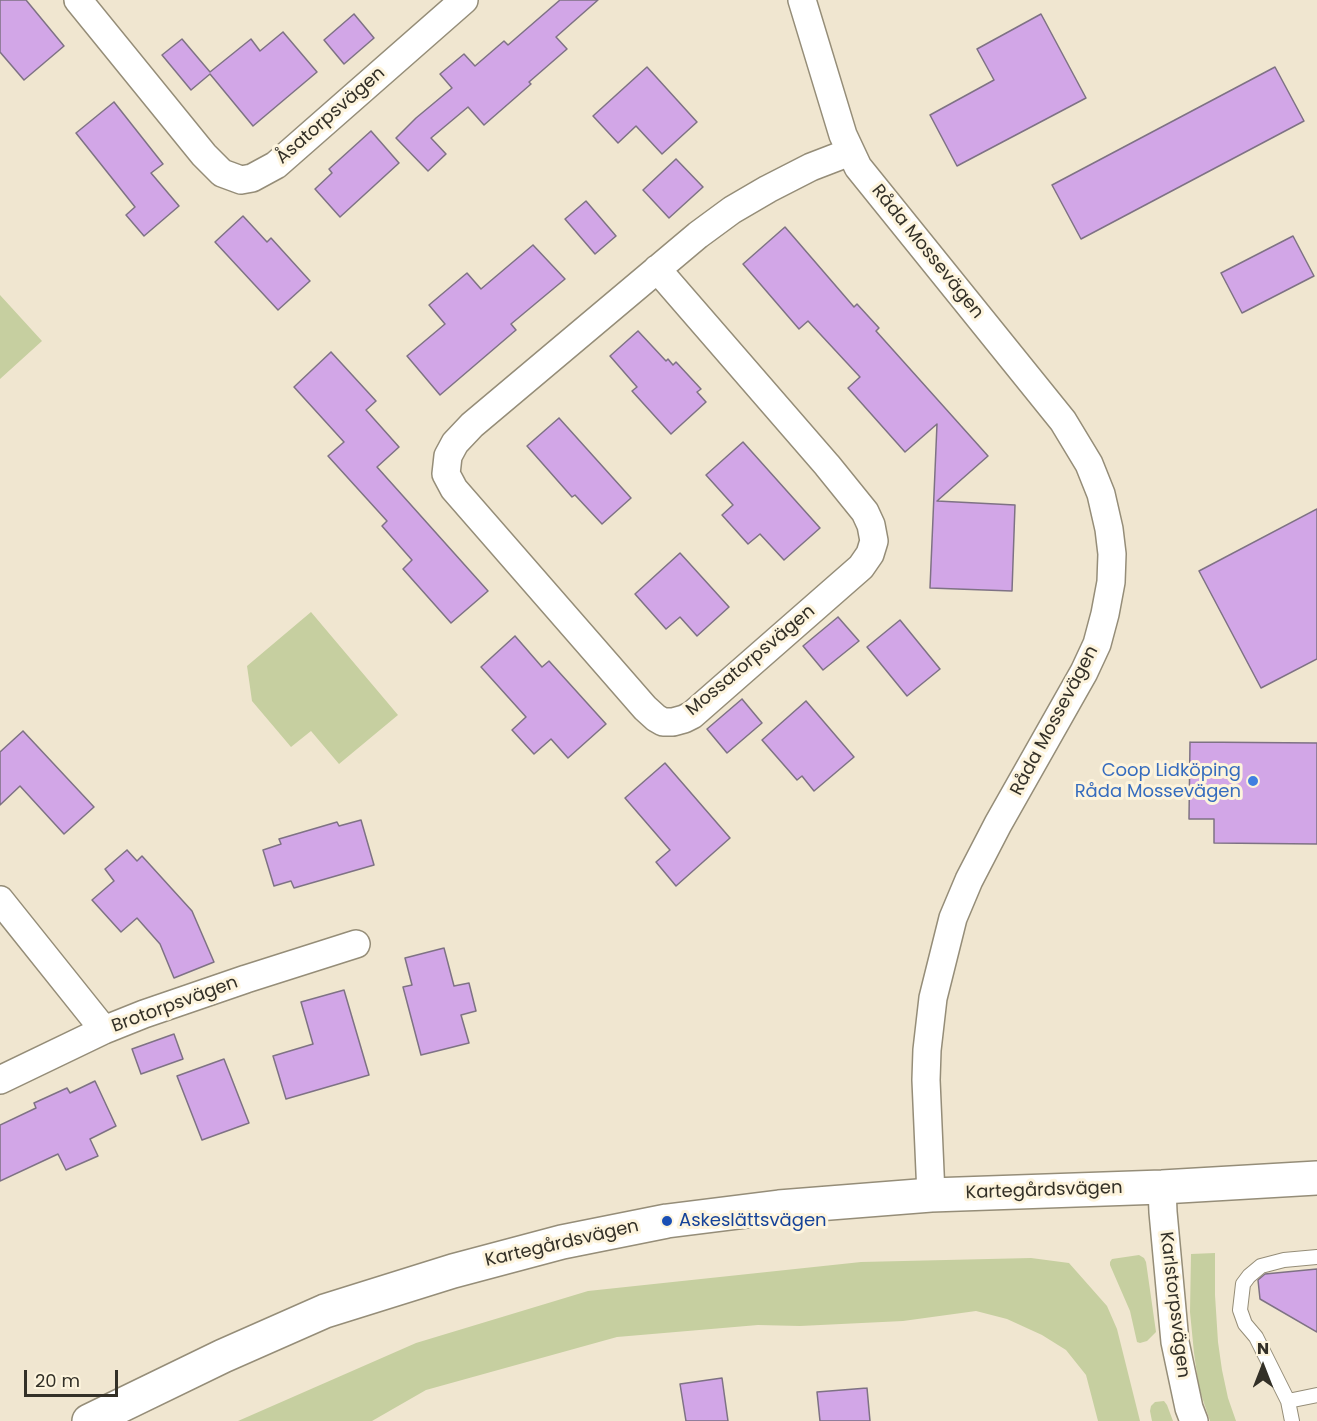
<!DOCTYPE html>
<meta charset="utf-8">
<style>
body{margin:0}
#map{position:relative;width:1317px;height:1421px;overflow:hidden;background:#f0e6d0;font-family:Poppins,sans-serif}
canvas{display:block}
.north{position:absolute;left:1233px;top:1337px;width:60px;height:60px;-webkit-text-stroke:4px #fdf4dd;paint-order:stroke;rotate:0deg;font-size:16px;font-weight:700;line-height:24px;text-align:center;color:#333027}
.north::after{content:'';display:block;margin:auto;width:21px;height:27px;background:#333027;clip-path:polygon(50% 0,100% 100%,50% 72%,0 100%)}
.scale{position:absolute;left:24px;top:1370px;width:94px;height:27px;box-sizing:border-box;border:3px solid #333027;border-top:0;padding-left:8px;font-size:18px;line-height:21px;white-space:nowrap;color:#333027;-webkit-text-stroke:4px #fdf4dd;paint-order:stroke}
</style>
<div id="map">
<canvas width="1317" height="1421"></canvas>
<div class="north">N</div>
<div class="scale">20 m</div>
</div>
<script>
const context = document.querySelector('canvas').getContext('2d');
context.lineJoin = 'round';
function paint(path, color) { context.fillStyle = color; context.fill(path, 'evenodd'); }
const toPath = rows => new Path2D(rows.map(r => 'M' + r).join(''));
function trace(path, color, width, dash) { context.strokeStyle = color; context.lineWidth = width; context.lineCap = dash ? 'butt' : 'round'; context.setLineDash(dash || []); context.stroke(path); }
function write(font, color, halo, rows, align = 'center') {
  context.font = font + ' Poppins,sans-serif'; context.lineWidth = 6; context.setLineDash([]); context.textBaseline = 'middle'; context.strokeStyle = halo; context.fillStyle = color; for (const [text, x, y, turn = 0] of rows) {
    context.save(); context.translate(x, y); context.rotate((+turn || 0) * Math.PI / 180); context.textAlign = isNaN(turn) ? turn : align; if (halo) context.strokeText(text, 0, 0); context.fillText(text, 0, 0); context.restore();
  }
}
paint(toPath([
 [0,295,42,341,0,379],
 [311,612,398,715,339,764,311,731,291,747,252,701,247,666],
 [1215,1253,1215,1295,1218,1342,1222,1370,1228,1398,1236,1421,1210,1421,1199,1388,1194,1353,1190,1312,1191,1254],
 [1139,1255,1144,1258,1146,1262,1156,1332,1147,1341,1140,1343,1137,1342,1130,1311,1110,1265,1110,1262,1112,1259],
 [1031,1258,1069,1263,1107,1306,1117,1329,1140,1421,1098,1421,1086,1375,1066,1350,1042,1335,1007,1319,976,1311,903,1321,800,1326,758,1325,617,1337,426,1390,372,1421,238,1421,416,1343,588,1291,861,1262],
 [1164,1401,1167,1405,1173,1421,1152,1421,1150,1411,1151,1406,1155,1402]
]), '#c6cfa0');
const building = toPath([
 [0,0,26,0,64,46,24,80,0,52,0,0],
 [560,0,598,0,556,37,567,49,529,82,531,84,484,125,468,107,431,138,446,154,428,171,396,138,416,118,452,88,440,74,464,54,475,66,504,41,508,45,560,0],
 [354,14,374,38,344,64,324,40,354,14],
 [1041,14,1086,98,957,166,930,115,994,80,977,49,1041,14],
 [283,32,317,72,253,126,210,74,191,90,162,55,182,39,210,72,251,39,260,51,283,32],
 [647,67,697,122,662,154,636,126,618,143,593,116,647,67],
 [1275,67,1304,121,1081,239,1052,185,1275,67],
 [114,102,163,164,151,173,179,206,144,236,126,215,135,207,76,133,114,102],
 [371,131,399,163,340,217,315,189,332,173,329,169,371,131],
 [676,159,703,187,669,218,643,190,676,159],
 [586,201,616,236,595,254,565,219,586,201],
 [243,216,267,242,271,238,310,281,278,310,215,242,243,216],
 [785,227,854,307,857,304,879,328,876,331,988,456,937,501,1015,505,1012,591,930,588,937,424,905,452,848,388,860,377,808,321,799,329,743,264,785,227],
 [1293,236,1314,276,1242,313,1221,273,1293,236],
 [533,245,565,279,511,324,516,330,440,395,407,356,445,324,429,305,467,273,481,289,533,245],
 [638,331,666,361,668,359,673,365,676,362,701,389,697,392,706,402,671,434,632,391,637,387,610,356,638,331],
 [331,352,376,401,366,410,399,447,377,467,488,591,451,623,403,569,412,560,382,526,387,521,328,456,344,442,294,387,331,352],
 [559,418,631,498,602,524,575,495,572,497,527,446,559,418],
 [743,442,820,528,784,560,760,534,748,544,722,515,733,505,706,475,743,442],
 [1317,509,1317,659,1261,688,1199,571,1317,509],
 [680,553,729,607,697,636,680,617,666,629,635,594,680,553],
 [838,617,859,641,823,670,803,646,838,617],
 [900,620,940,669,907,696,867,647,900,620],
 [515,636,542,667,549,661,606,724,568,758,551,739,534,754,512,730,526,717,481,667,515,636],
 [742,699,762,723,727,753,707,729,742,699],
 [806,701,854,757,814,791,802,776,797,780,762,740,806,701],
 [23,731,94,807,64,834,20,786,0,805,0,752,23,731],
 [1190,742,1317,743,1317,844,1214,843,1214,819,1189,819,1190,742],
 [665,763,730,838,676,886,656,862,670,850,625,798,665,763],
 [361,820,374,865,294,888,291,881,274,886,263,850,281,844,279,839,337,822,339,826,361,820],
 [127,850,137,861,142,856,192,911,214,962,174,978,160,944,137,918,121,932,92,900,114,881,105,869,127,850],
 [444,948,454,986,469,983,476,1011,461,1015,469,1043,421,1055,403,987,412,985,405,958,444,948],
 [344,990,369,1075,286,1099,273,1056,313,1044,301,1002,344,990],
 [174,1034,183,1059,141,1074,132,1049,174,1034],
 [224,1059,249,1123,202,1140,177,1076,224,1059],
 [95,1081,116,1126,90,1139,98,1156,66,1170,58,1154,0,1181,0,1125,36,1108,34,1103,67,1088,70,1093,95,1081],
 [1317,1269,1317,1332,1260,1299,1258,1280,1265,1274,1317,1269],
 [722,1378,728,1421,686,1421,680,1384,722,1378],
 [867,1388,870,1421,820,1421,817,1392,867,1388]
]);
paint(building, '#d2a6e7');
trace(building, '#7e7284', 1.5);
const service = toPath([
 [1288,1401,1317,1395],
 [1292,1421,1288,1401,1256,1337,1245,1324,1240,1310,1243,1284,1249,1276,1261,1266,1284,1260,1317,1257]
]);
const minor = toPath([
 [78,0,204,155,222,173,241,180,252,178,276,165,464,0],
 [802,0,843,135,858,167,1063,421,1089,464,1101,494,1109,529,1112,554,1111,582,1105,614,1097,644,1084,672,998,824,969,880,953,918,933,998,927,1050,926,1080,931,1195],
 [657,269,827,465,865,512,871,525,874,541,870,554,861,567,692,715,684,719,673,722,663,722,656,718,645,708,454,489,446,474,448,456,455,443,472,425,698,235,732,210,768,189,811,167,850,152],
 [0,900,104,1030],
 [0,1080,104,1030,144,1014,246,979,356,944],
 [1162,1187,1163,1212,1175,1342,1189,1408,1194,1421]
]);
const tertiary = toPath([
 [89,1421,223,1356,325,1311,453,1271,562,1242,667,1221,779,1207,931,1195,1162,1187,1317,1178]
]);
trace(service, '#958d78', 16);
trace(minor, '#958d78', 30);
trace(tertiary, '#958d78', 36);
trace(service, '#fff', 14);
trace(minor, '#fff', 27);
trace(tertiary, '#fff', 33);
for (const [x, y, r, color] of [
 [1253,781,6,"#3f7fe0"],
 [667,1221,6,"#1a4fb4"]
]) { const dot = new Path2D(); dot.arc(x, y, r, 0, 2 * Math.PI); context.fillStyle = color; context.fill(dot); trace(dot, '#fdf4dd', 2); }
write('18px', '#333027', '#fdf4dd', [
 ["Åsatorpsvägen",331,116,-41],
 ["Råda Mossevägen",927,252,51],
 ["Mossatorpsvägen",751,661,-40],
 ["Råda Mossevägen",1055,721,-62],
 ["Brotorpsvägen",175,1005,-20],
 ["Kartegårdsvägen",1044,1191,-2],
 ["Kartegårdsvägen",562,1244,-13],
 ["Karlstorpsvägen",1174,1305,83]
]);
write('18px', '#366cbe', '#fdf4dd', [
 ["Coop Lidköping",1241,771],
 ["Råda Mossevägen",1241,792]
], 'right');
write('18px', '#164399', '#fdf4dd', [
 ["Askeslättsvägen",679,1221]
], 'left');
</script>
